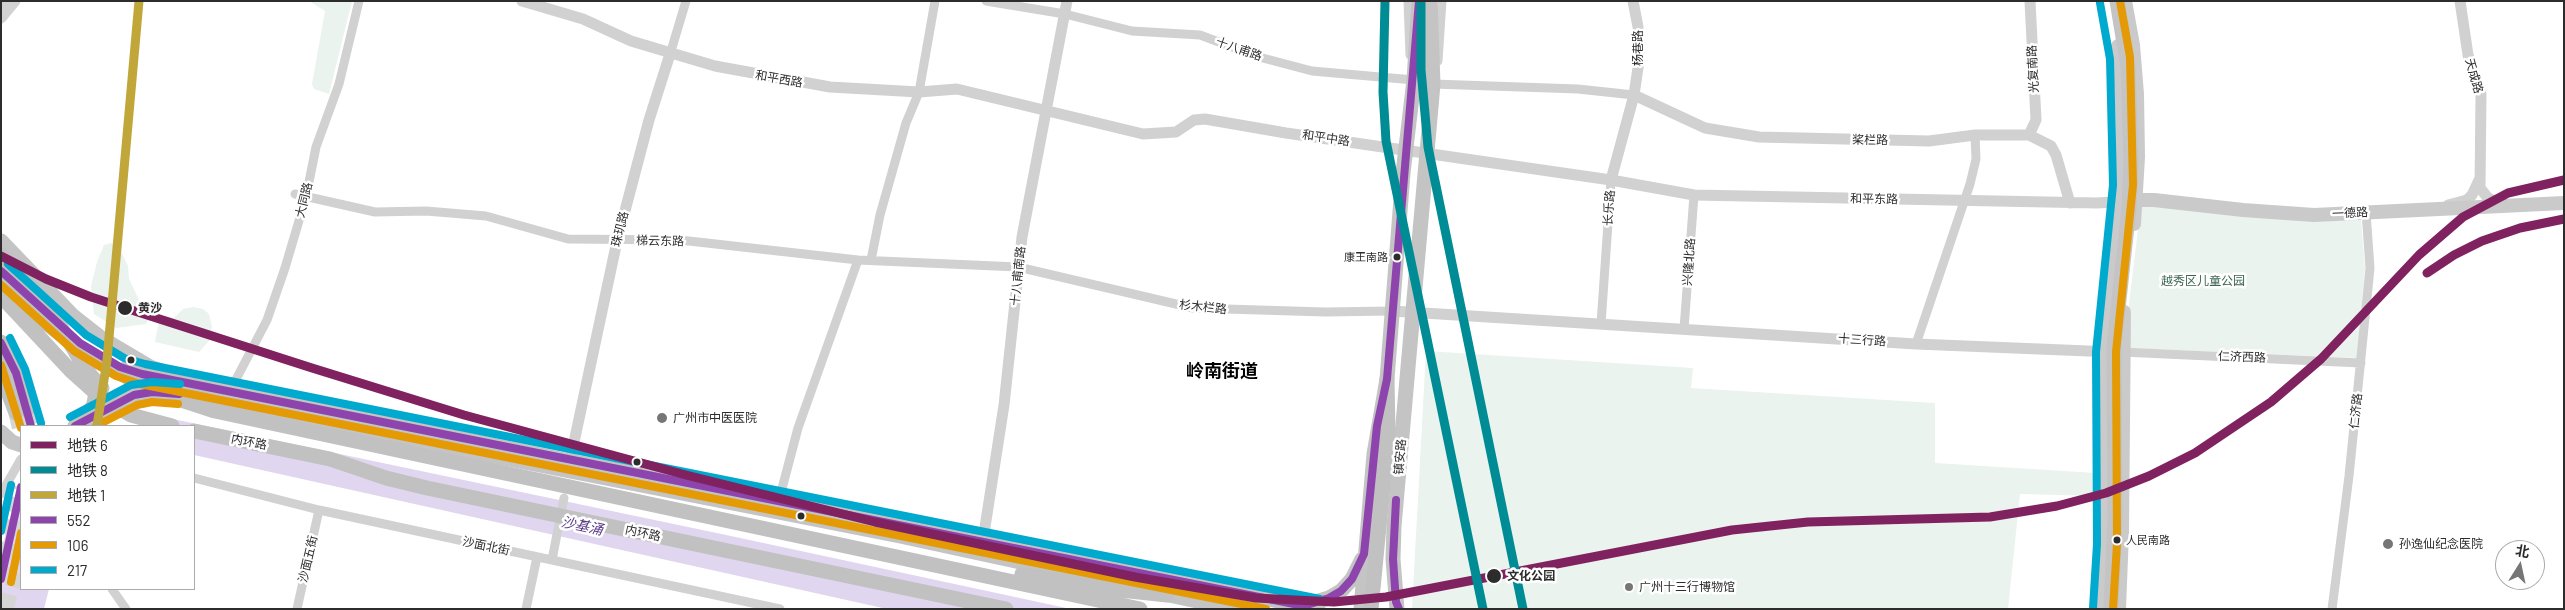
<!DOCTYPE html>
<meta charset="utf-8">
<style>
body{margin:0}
#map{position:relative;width:2565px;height:610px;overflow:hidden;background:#fff;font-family:Barlow,"Noto Sans SC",sans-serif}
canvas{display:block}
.frame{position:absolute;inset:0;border:2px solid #2c2c2c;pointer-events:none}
.legend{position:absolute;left:20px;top:425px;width:175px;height:165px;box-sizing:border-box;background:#fff;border:1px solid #ababab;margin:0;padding:6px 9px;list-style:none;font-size:15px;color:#2c2c2c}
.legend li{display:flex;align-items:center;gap:10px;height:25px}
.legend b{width:25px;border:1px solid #ababab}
.north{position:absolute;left:2495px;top:540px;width:50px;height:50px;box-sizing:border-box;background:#fff;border:1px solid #ababab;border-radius:50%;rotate:10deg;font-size:14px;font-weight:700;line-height:20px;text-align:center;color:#2c2c2c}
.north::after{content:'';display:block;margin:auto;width:18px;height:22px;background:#767676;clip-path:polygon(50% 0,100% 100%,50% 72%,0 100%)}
</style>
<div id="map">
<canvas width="2565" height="610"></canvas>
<div class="frame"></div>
<ul class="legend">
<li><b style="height:6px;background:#80225f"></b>地铁 6</li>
<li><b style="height:6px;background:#008c95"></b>地铁 8</li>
<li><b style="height:6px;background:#c1a73a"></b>地铁 1</li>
<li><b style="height:6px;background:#8e44ad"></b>552</li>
<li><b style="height:6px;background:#e39a04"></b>106</li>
<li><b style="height:6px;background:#00a9ce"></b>217</li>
</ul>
<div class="north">北</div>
</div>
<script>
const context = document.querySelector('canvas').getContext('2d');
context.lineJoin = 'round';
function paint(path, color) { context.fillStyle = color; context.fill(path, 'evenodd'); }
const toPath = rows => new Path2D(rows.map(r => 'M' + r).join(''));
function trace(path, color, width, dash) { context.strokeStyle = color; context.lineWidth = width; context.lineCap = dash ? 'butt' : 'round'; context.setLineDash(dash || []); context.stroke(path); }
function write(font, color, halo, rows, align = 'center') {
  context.font = font + ' Barlow,"Noto Sans SC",sans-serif'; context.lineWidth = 5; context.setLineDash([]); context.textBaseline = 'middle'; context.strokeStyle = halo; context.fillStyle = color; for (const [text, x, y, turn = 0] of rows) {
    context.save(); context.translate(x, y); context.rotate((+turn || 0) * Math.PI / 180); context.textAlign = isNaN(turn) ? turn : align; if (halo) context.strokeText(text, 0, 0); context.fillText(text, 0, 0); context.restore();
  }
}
paint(toPath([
 [309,1,352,1,329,94,314,89,312,84,325,11],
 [2141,204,2361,219,2365,268,2357,358,2127,348,2128,313],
 [111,243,118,246,128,266,129,279,142,306,148,310,149,318,146,324,116,328,94,314,91,286,97,262,104,245],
 [194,307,203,309,209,314,212,327,209,341,199,352,155,342,160,315,174,318,183,309],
 [1426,351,1693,368,1691,388,1935,403,1935,463,2096,473,2096,496,2020,494,2008,609,1412,609]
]), '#eaf3ee');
paint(toPath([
 [149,414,731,536,1071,609,887,609,194,455,194,426,147,426],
 [21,511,21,589,49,589,44,609,1,609,1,551,6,532]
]), '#e1d6f0');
trace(toPath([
 [27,410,31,426],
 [16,413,21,435],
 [1,580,21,487],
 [6,609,21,552]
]), '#d5d5d5', 15, [15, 8]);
trace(toPath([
 [986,1,1065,14,1132,31,1200,35,1259,57,1312,71,1414,80,1413,75],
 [1408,1,1410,55],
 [671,51,686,1],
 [1438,61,1442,1],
 [1434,81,1433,84,1578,89,1634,95],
 [295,194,375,212,426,211,486,216,568,239,680,240,858,260,1018,267,1193,308,1325,312,1392,311],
 [871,260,880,215,906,123,919,92,935,1],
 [1601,324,1611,180],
 [1684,329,1694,195],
 [1916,344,1970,184,1976,159,1975,135],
 [2122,352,2361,363],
 [230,391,267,320,285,268,306,197,316,147,339,84,359,1],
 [194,478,319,510,780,609],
 [1,494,21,459],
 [779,500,798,428,858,260],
 [552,560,564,498],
 [112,589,126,609],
 [297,609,319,510],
 [526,609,537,557],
 [2332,609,2349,476,2370,268,2366,212]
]), '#d1d1d1', 9);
trace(toPath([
 [522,1,583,19,631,41,715,66,830,87,919,92,957,89,1143,134,1176,132,1194,120,1205,119,1286,133,1611,180,1694,195,2097,203,2128,201],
 [2460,1,2468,55,2481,94,2480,188,2488,198,2504,205],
 [1,6,5,1],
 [1,18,15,1],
 [1634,95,1705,128,1759,137,1929,141,1975,135,2029,135,2051,146,2056,155,2070,203],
 [2029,135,2036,120,2030,1],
 [1611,180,1634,95,1639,61,1638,27,1633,1],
 [2448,205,2467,200,2472,195,2479,180],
 [1392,311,1916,344,2113,352],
 [570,461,617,241,649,120,671,51],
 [983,540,1004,405,1022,237,1067,1]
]), '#d1d1d1', 11);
trace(toPath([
 [2125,1,2133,45,2137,94,2138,157,2134,224],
 [2137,200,2154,200,2243,210,2314,215,2564,203],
 [2103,609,2107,544,2106,352,2123,185,2122,98,2118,46],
 [2119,609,2122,532,2124,312]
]), '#cacaca', 14);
trace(toPath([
 [1,241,73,316,101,338,150,367,205,386,570,461,821,508,1318,609],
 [75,426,134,395,152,392,179,394,900,536,1131,586],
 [1,432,12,442,21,445],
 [1155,592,1235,609],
 [1305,605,1329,598,1341,591,1352,579,1362,559],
 [1361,609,1374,454,1387,379,1403,173,1414,80,1419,1],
 [1397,609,1393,559,1394,526,1433,84,1430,1],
 [2111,609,2115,518,2114,346,2129,208,2131,163,2128,67,2117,1]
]), '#c4c4c4', 15);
trace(toPath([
 [1,254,49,307,86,370,102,388],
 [1,281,42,320,93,359,154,391,215,411,1140,609],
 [1,296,71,371,99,396,131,415,172,426],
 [1,342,16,373,27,410],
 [125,369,158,378,205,386],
 [1,374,16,413],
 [85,421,94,404,97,385],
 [194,431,330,459,386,478,427,488,1006,609],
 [1022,574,1102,588,1167,595],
 [1371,609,1388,434,1387,379]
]), '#c1c1c1', 15);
trace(toPath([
 [1,271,80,343,120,367,142,374,1304,606,1329,598,1341,591,1352,579,1364,554,1377,426,1387,379,1419,1],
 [1,343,16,373,31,426],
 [75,426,134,395,152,392,179,394],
 [1396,500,1393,559,1396,602,1399,609],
 [1,579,21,487]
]), '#8e44ad', 8);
trace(toPath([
 [1,285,74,351,116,376,140,384,1266,609],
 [1,365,21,428],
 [96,426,137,405,152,402,178,404],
 [11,582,21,533],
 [2113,609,2117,544,2116,352,2133,185,2130,57,2120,1]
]), '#e39a04', 8);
trace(toPath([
 [8,264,86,335,124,358,145,364,1320,599],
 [10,338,25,369,41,423],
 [70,417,131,385,152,382,180,384],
 [1,531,11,485],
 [2093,608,2097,544,2096,352,2113,185,2110,59,2100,3]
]), '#00a9ce', 8);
trace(toPath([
 [1,256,46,279,91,297,312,368,464,415,686,475,875,522,1135,577,1256,598,1334,602,1386,597,1732,530,1808,522,1990,517,2057,506,2106,493,2149,476,2195,453,2271,402,2321,359,2419,255,2463,217,2508,193,2564,180],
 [2427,273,2454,255,2482,241,2520,228,2564,219]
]), '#80225f', 9);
trace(toPath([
 [1385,1,1383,92,1386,141,1483,609],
 [1421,1,1421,70,1428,147,1523,609]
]), '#008c95', 9);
trace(toPath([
 [97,426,107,360,139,1]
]), '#c1a73a', 9);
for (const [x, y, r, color] of [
 [1397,257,4.5,"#2c2c2c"],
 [125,308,8,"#2c2c2c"],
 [131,360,4.5,"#2c2c2c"],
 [662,418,6,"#767676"],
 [637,462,4.5,"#2c2c2c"],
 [801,516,4.5,"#2c2c2c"],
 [2117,540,4.5,"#2c2c2c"],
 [2388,544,6,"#767676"],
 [1494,576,8,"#2c2c2c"],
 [1629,587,5,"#767676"]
]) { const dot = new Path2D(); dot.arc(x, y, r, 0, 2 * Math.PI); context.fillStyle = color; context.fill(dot); trace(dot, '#fff', 2); }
write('11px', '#2c2c2c', '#fff', [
 ["康王南路",1388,257],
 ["人民南路",2126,540,"left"]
], 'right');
write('12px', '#2c2c2c', '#fff', [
 ["杨巷路",1638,48,-90],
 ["十八甫路",1239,49,19],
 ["光复南路",2033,69,-93],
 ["天成路",2474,76,74],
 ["和平西路",779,79,10],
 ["和平中路",1326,138,8],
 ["桨栏路",1870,140,1],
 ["和平东路",1874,199,1],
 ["大同路",304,200,-76],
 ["长乐路",1609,208,-86],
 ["一德路",2350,213,-3],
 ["珠玑路",620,229,-76],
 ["梯云东路",660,241,1],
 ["兴隆北路",1689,262,-86],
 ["十八甫南路",1018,276,-84],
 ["杉木栏路",1203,307,6],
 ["十三行路",1862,340,4],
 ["仁济西路",2242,357,2],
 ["仁济路",2356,411,-84],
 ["内环路",249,442,11],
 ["镇安路",1400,457,-85],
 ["内环路",643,533,12],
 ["沙面北街",486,546,12],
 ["沙面五街",308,559,-77]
]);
write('12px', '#3b6652', '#fff', [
 ["越秀区儿童公园",2203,281]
]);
write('bold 12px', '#2c2c2c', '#fff', [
 ["黄沙",138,308],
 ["文化公园",1507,576]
], 'left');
write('12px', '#2c2c2c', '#fff', [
 ["广州市中医医院",673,418],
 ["孙逸仙纪念医院",2399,544],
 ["广州十三行博物馆",1639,587]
], 'left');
write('italic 14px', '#5c3d8b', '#fff', [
 ["沙基涌",582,526,12]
]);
write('bold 18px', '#000', '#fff', [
 ["岭南街道",1222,371]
]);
</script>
